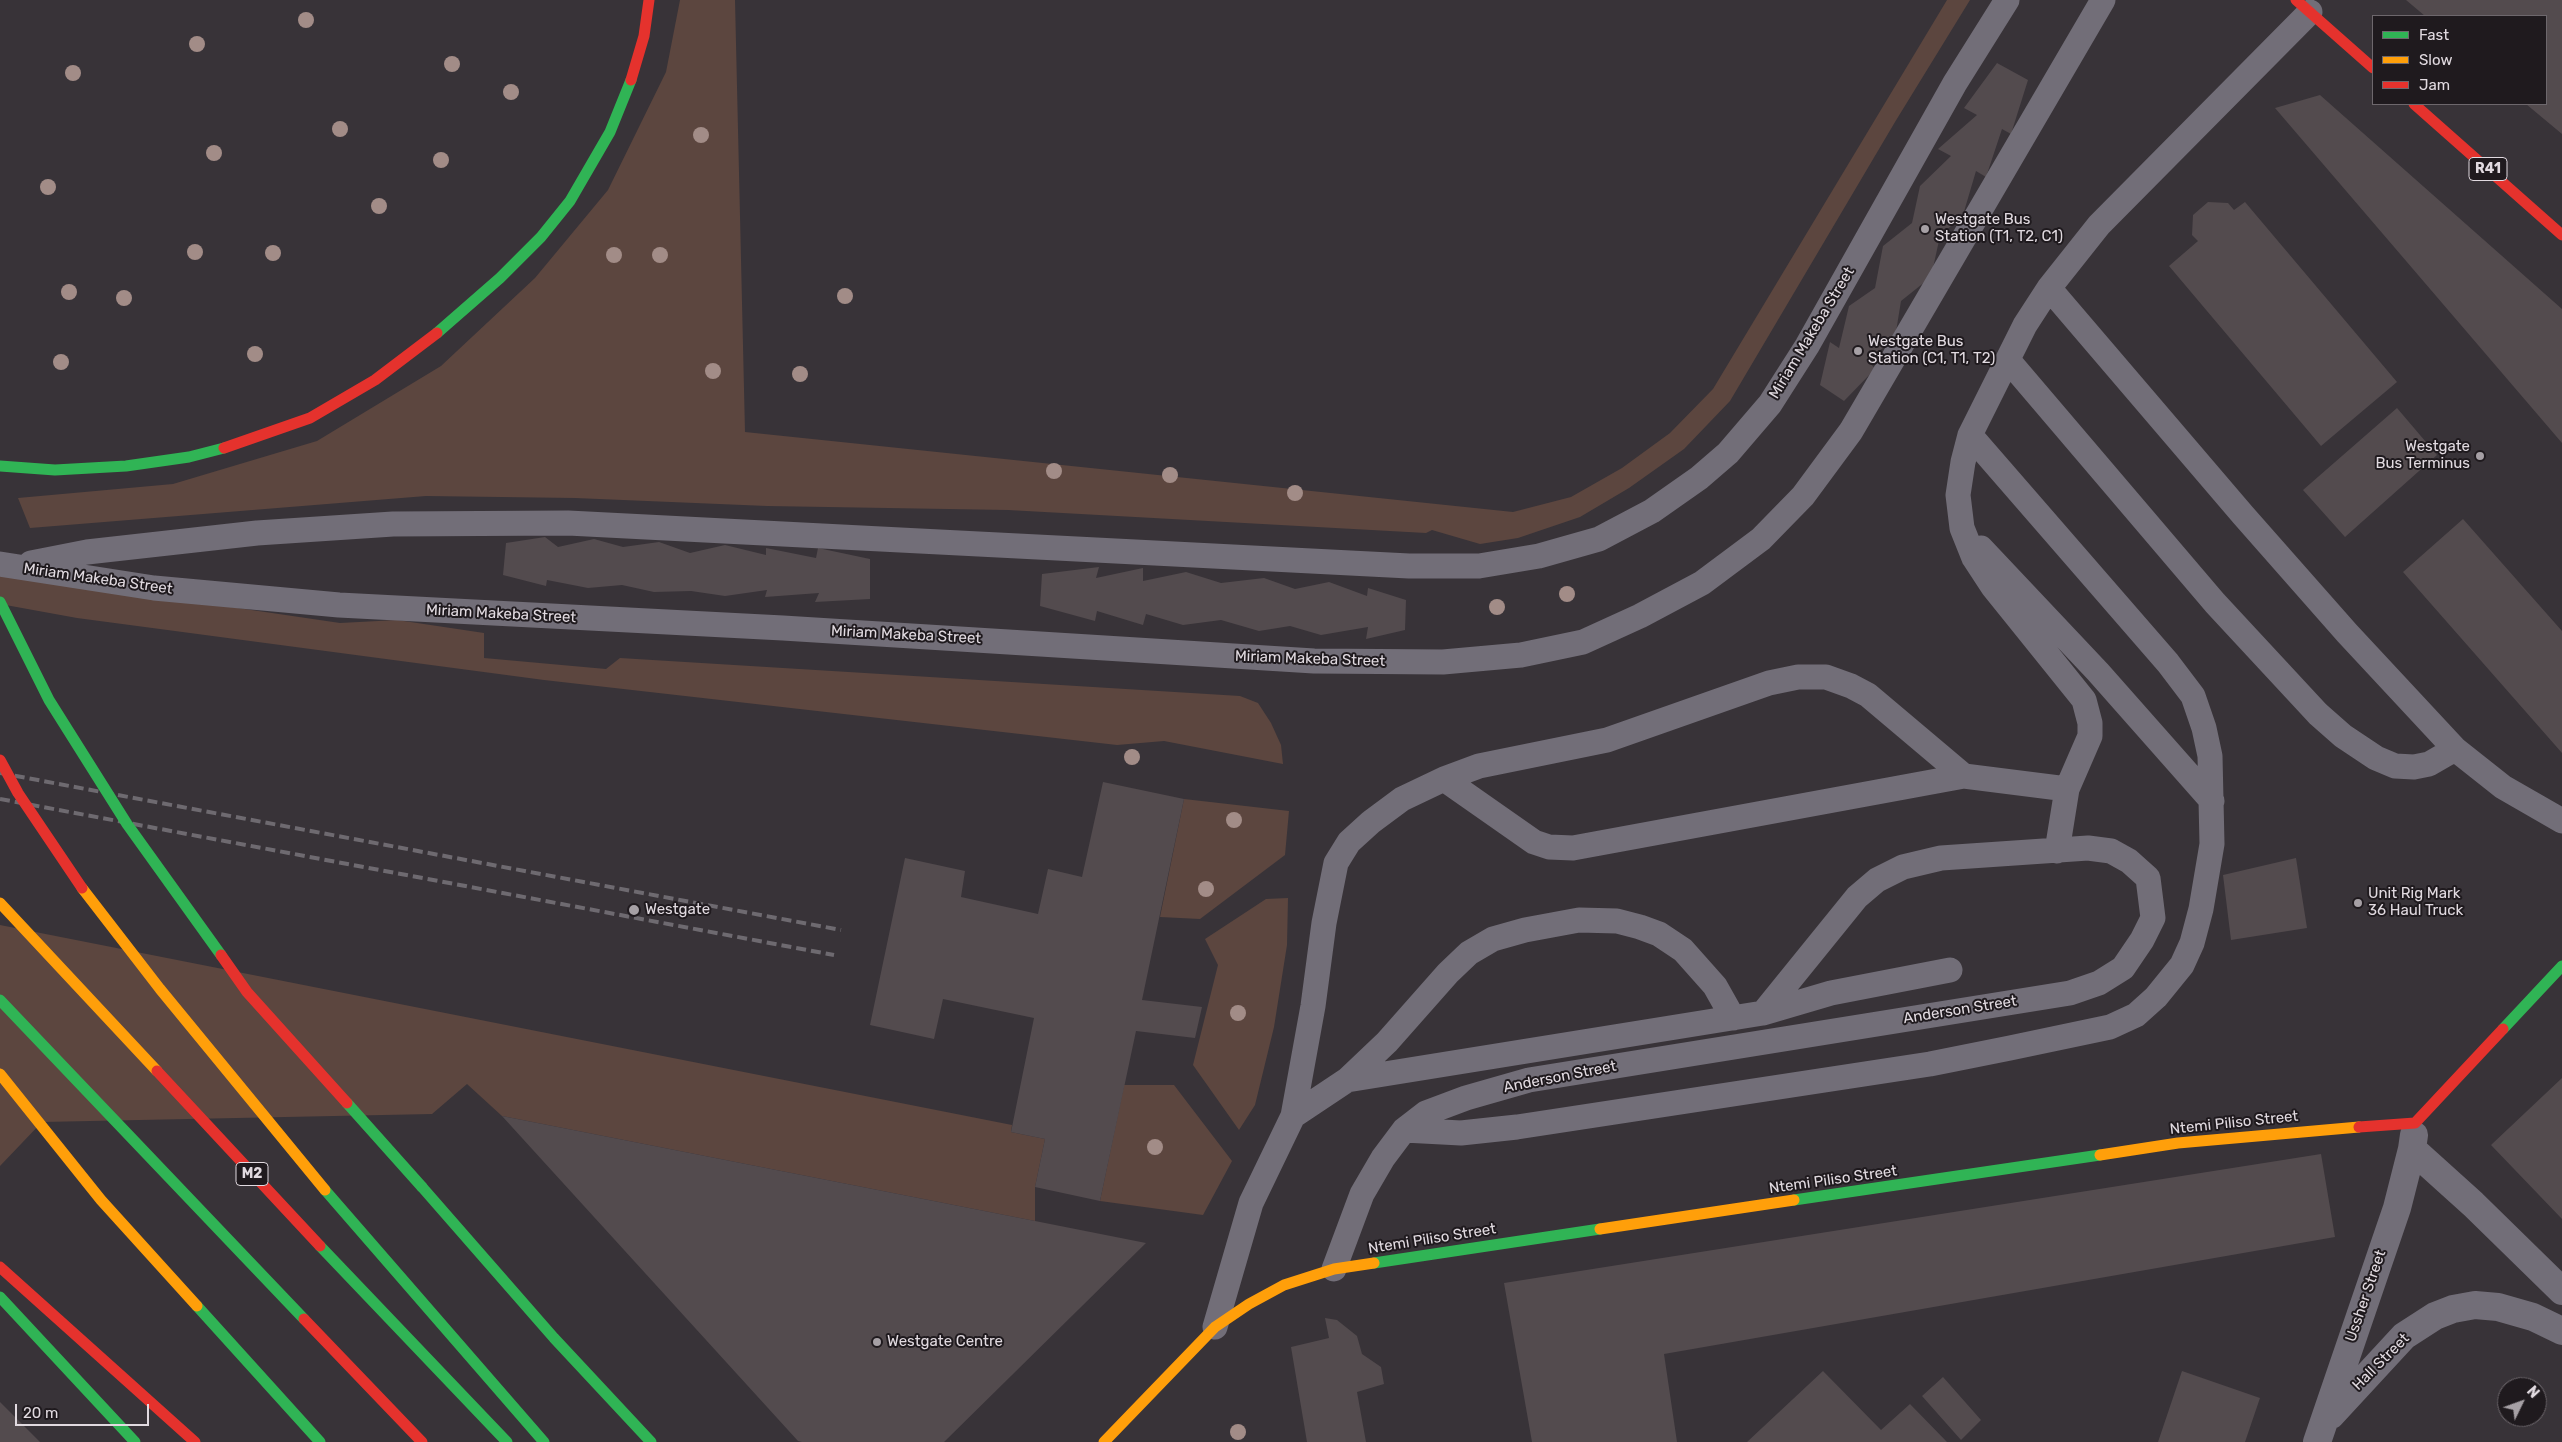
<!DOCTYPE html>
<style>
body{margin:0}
#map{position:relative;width:2562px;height:1442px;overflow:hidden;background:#383338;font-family:Rubik,sans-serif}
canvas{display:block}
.legend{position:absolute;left:2372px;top:15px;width:175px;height:90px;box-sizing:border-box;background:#1f1a1e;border:1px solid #6d676c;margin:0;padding:6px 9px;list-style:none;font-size:15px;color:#e1dae0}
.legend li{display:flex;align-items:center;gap:10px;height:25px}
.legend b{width:25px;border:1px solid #6d676c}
.north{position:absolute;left:2497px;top:1377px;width:50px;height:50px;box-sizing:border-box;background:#1f1a1e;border:1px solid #6d676c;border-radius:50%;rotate:48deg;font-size:14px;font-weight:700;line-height:20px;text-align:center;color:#e1dae0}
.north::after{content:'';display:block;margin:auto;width:18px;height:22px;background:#a6a0a5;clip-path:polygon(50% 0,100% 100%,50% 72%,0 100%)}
.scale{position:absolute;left:15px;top:1404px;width:134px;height:22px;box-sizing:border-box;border:2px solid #e1dae0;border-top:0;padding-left:6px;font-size:15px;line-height:18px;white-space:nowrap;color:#e1dae0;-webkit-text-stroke:4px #1f1a1e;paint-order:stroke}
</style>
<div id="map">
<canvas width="2562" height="1442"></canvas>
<ul class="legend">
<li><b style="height:6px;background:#30b455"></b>Fast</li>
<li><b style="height:6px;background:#ff9f0a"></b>Slow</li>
<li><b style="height:6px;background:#e5322d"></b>Jam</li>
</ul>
<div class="north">N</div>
<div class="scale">20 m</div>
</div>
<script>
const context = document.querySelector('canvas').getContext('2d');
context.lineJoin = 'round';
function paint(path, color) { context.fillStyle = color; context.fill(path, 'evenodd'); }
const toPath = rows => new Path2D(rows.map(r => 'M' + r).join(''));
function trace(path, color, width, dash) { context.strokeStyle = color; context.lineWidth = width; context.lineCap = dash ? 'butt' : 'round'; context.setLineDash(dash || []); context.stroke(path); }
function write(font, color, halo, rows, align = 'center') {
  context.font = font + ' Rubik,sans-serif'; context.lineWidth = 4; context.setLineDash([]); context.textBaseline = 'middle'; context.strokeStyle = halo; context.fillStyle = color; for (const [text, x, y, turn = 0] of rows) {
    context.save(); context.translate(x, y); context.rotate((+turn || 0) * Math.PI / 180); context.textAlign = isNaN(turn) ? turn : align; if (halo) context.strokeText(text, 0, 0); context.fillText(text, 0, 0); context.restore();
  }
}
paint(toPath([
 [680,0,735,0,745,432,1513,512,1571,497,1622,468,1670,433,1713,389,1947,0,1970,0,1895,122,1730,401,1684,449,1629,488,1580,517,1518,538,1480,544,1432,530,1426,533,1008,510,767,506,575,498,426,496,30,528,18,498,173,484,317,441,441,366,535,278,608,190,666,72],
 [0,573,340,623,397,620,484,633,484,658,606,669,620,658,1240,696,1258,703,1271,723,1281,745,1283,764,1164,741,1117,745,544,680,77,618,0,604],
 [1184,799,1289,811,1285,855,1200,919,1160,917],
 [1288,898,1287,945,1274,1027,1255,1105,1239,1130,1193,1065,1218,965,1205,939,1266,899],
 [0,925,1012,1125,1011,1132,1045,1139,1035,1187,1035,1221,502,1116,467,1084,432,1114,42,1122,0,1166],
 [1124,1085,1174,1085,1232,1161,1203,1215,1100,1201]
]), '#5c463f');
paint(toPath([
 [2406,0,2562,0,2562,134,2526,104,2546,104,2546,16,2425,16],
 [1997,63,2028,80,2011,134,2002,129,1986,177,1976,171,1963,215,1940,236,1931,277,1901,301,1895,338,1868,360,1875,369,1844,401,1820,385,1830,342,1839,348,1849,306,1875,288,1883,246,1912,223,1920,186,1951,156,1938,149,1977,115,1964,108],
 [2320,95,2562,309,2562,443,2275,108],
 [2208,202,2228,203,2234,210,2245,202,2397,382,2321,446,2169,266,2198,241,2192,235,2193,215],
 [2397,408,2437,455,2345,537,2303,490],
 [2463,519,2562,631,2562,753,2403,572],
 [545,537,558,547,594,539,623,547,659,542,690,553,725,545,766,555,766,548,816,558,818,548,870,559,870,599,815,602,819,593,765,597,767,590,725,596,691,591,654,592,622,585,588,588,547,580,546,586,503,575,506,543],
 [1099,567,1096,578,1143,568,1143,581,1186,572,1221,583,1264,578,1295,589,1329,582,1367,596,1368,588,1406,600,1405,630,1366,639,1368,627,1321,635,1290,626,1259,631,1221,620,1183,625,1146,614,1143,625,1097,611,1095,621,1040,606,1042,574],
 [1103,782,1184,799,1142,1000,1202,1007,1195,1038,1136,1031,1100,1201,1035,1187,1045,1139,1011,1132,1034,1018,943,999,934,1039,870,1025,905,858,965,871,961,897,1038,914,1048,869,1082,877],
 [2296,858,2307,928,2231,940,2223,875],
 [2562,1078,2562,1219,2491,1145],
 [502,1116,1035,1221,1146,1243,944,1442,802,1442,798,1441],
 [2321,1154,2335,1237,1664,1354,1677,1442,1532,1442,1504,1283],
 [1325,1318,1337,1320,1357,1336,1362,1354,1381,1367,1384,1384,1357,1392,1366,1442,1307,1442,1291,1347,1329,1338],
 [1823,1371,1881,1430,1910,1404,1947,1442,1747,1442],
 [2182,1371,2260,1398,2245,1442,2158,1442],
 [1943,1377,1981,1420,1961,1440,1922,1396],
 [0,1402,40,1442,0,1442]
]), '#534b4e');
trace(toPath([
 [2049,288,2243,515,2347,633,2455,749,2503,787,2562,821],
 [2008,360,2215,603,2318,714,2343,736,2376,758,2395,766,2414,767,2429,764,2455,749],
 [1981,548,2098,672,2212,801],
 [31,563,87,552,257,533,393,524,568,523,1409,566,1479,566,1539,556,1599,539,1652,511,1699,478,1728,453,1770,404,1807,346,1955,83,2007,0],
 [0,564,154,588,339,605,783,628,1314,661,1443,662,1521,655,1583,642,1640,616,1702,583,1761,539,1803,496,1851,431,2103,0],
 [1444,779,1534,842,1549,847,1573,848,1964,776],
 [2057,851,2067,789,2090,736,2090,723,2084,700,1993,587,1974,558,1962,528,1958,495,1963,462,1970,435,2025,325,2049,288,2099,225,2310,12],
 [1347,1080,1763,1013,1831,993,1950,970],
 [1293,1116,1313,1006,1324,923,1336,863,1349,842,1371,822,1402,799,1444,779,1479,766,1607,740,1769,683,1798,677,1826,677,1851,686,1868,695,1964,776,2067,789],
 [1404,1130,1461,1133,1517,1127,1930,1064,2010,1048,2110,1027,2136,1015,2156,997,2182,965,2192,943,2201,909,2212,844,2210,756,2204,728,2193,696,2168,663,1970,435],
 [1334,1269,1362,1194,1383,1158,1404,1130,1426,1113,1466,1098,1529,1080,2070,993,2099,983,2123,968,2142,940,2153,918,2148,878,2129,861,2111,851,2088,848,1941,858,1903,867,1877,880,1857,897,1763,1013],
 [1215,1327,1251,1203,1293,1116,1347,1080,1387,1042,1448,973,1469,953,1493,939,1525,930,1579,920,1617,921,1640,927,1659,934,1683,950,1715,986,1733,1018]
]), '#726e78', 25);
trace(toPath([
 [2414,1135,2412,1149,2473,1204,2562,1291],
 [2331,1415,2404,1336,2435,1316,2453,1309,2475,1305,2498,1307,2533,1317,2562,1331],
 [2317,1442,2397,1208,2412,1149]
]), '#726e78', 28);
trace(toPath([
 [437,333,500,278,541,237,570,201,610,132,631,80],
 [0,466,55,470,126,466,189,457,224,448],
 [0,1000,304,1319],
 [2503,1029,2562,966],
 [422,1187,554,1338,651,1442],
 [1794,1200,2100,1155],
 [320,1246,507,1442],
 [1374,1263,1600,1229],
 [0,1297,135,1442],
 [197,1306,320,1442]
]), '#30b455', 11);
trace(toPath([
 [0,903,157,1071],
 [0,1074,101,1200,197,1306],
 [2100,1155,2178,1143,2359,1127],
 [1600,1229,1794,1200],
 [1104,1442,1215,1327,1249,1304,1284,1285,1334,1269,1374,1263]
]), '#ff9f0a', 11);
trace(toPath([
 [2296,0,2373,68],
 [631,80,644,36,649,0],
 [2414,104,2562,235],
 [224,448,310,418,375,380,437,333],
 [157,1071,320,1246],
 [2359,1127,2415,1123,2503,1029],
 [0,1267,195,1442],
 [304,1319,422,1442]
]), '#e5322d', 11);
trace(toPath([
 [0,773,841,930],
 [0,799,834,955]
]), '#6e6a70', 4, [10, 5]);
trace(toPath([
 [0,602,49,700,127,824,221,955],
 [347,1103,422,1187],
 [325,1190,544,1442]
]), '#30b455', 11);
trace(toPath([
 [82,888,160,989,325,1190]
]), '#ff9f0a', 11);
trace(toPath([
 [0,760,18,793,82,888],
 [221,955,247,992,347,1103]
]), '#e5322d', 11);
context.fillStyle = '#a28c87';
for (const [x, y] of [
 [306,20],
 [197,44],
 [452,64],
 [73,73],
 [511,92],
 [340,129],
 [701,135],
 [214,153],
 [441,160],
 [48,187],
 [379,206],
 [195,252],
 [273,253],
 [614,255],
 [660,255],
 [69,292],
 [845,296],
 [124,298],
 [255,354],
 [61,362],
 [713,371],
 [800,374],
 [1054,471],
 [1170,475],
 [1295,493],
 [1567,594],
 [1497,607],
 [1132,757],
 [1234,820],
 [1206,889],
 [1238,1013],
 [1155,1147],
 [1238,1432]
]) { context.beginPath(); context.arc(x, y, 8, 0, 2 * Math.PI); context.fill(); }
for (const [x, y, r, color] of [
 [1925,229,5,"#a6a0a5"],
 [1858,351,5,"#a6a0a5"],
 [2480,456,5,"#a6a0a5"],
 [2358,903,5,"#a6a0a5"],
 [634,910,6,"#a6a0a5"],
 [877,1342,5,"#a6a0a5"]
]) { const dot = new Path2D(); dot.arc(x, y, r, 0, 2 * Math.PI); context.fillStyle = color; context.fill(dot); trace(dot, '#1f1a1e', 2); }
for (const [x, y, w] of [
 [2488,169,38],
 [252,1174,32]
]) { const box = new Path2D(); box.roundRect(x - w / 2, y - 11.5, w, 23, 4); context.fillStyle = '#1f1a1e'; context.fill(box); trace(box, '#e1dae0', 1); }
write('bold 14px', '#e1dae0', null, [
 ["R41",2488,169],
 ["M2",252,1174]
]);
write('15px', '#e1dae0', '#1f1a1e', [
 ["Westgate Bus",1935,220],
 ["Station (T1, T2, C1)",1935,237],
 ["Westgate Bus",1868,342],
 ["Station (C1, T1, T2)",1868,359],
 ["Westgate",2470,447,"right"],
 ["Bus Terminus",2470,464,"right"],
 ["Unit Rig Mark",2368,894],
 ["36 Haul Truck",2368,911],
 ["Westgate",645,910],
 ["Westgate Centre",887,1342]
], 'left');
write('15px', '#e1dae0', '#1f1a1e', [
 ["Miriam Makeba Street",1812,333,-59],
 ["Miriam Makeba Street",98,579,8],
 ["Miriam Makeba Street",501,614,3],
 ["Miriam Makeba Street",906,635,3],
 ["Miriam Makeba Street",1310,659,2],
 ["Anderson Street",1960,1010,-9],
 ["Anderson Street",1560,1077,-11],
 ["Ntemi Piliso Street",2234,1123,-6],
 ["Ntemi Piliso Street",1833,1180,-8],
 ["Ntemi Piliso Street",1432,1239,-9],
 ["Ussher Street",2366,1296,-71],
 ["Hall Street",2381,1362,-45]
]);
</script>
